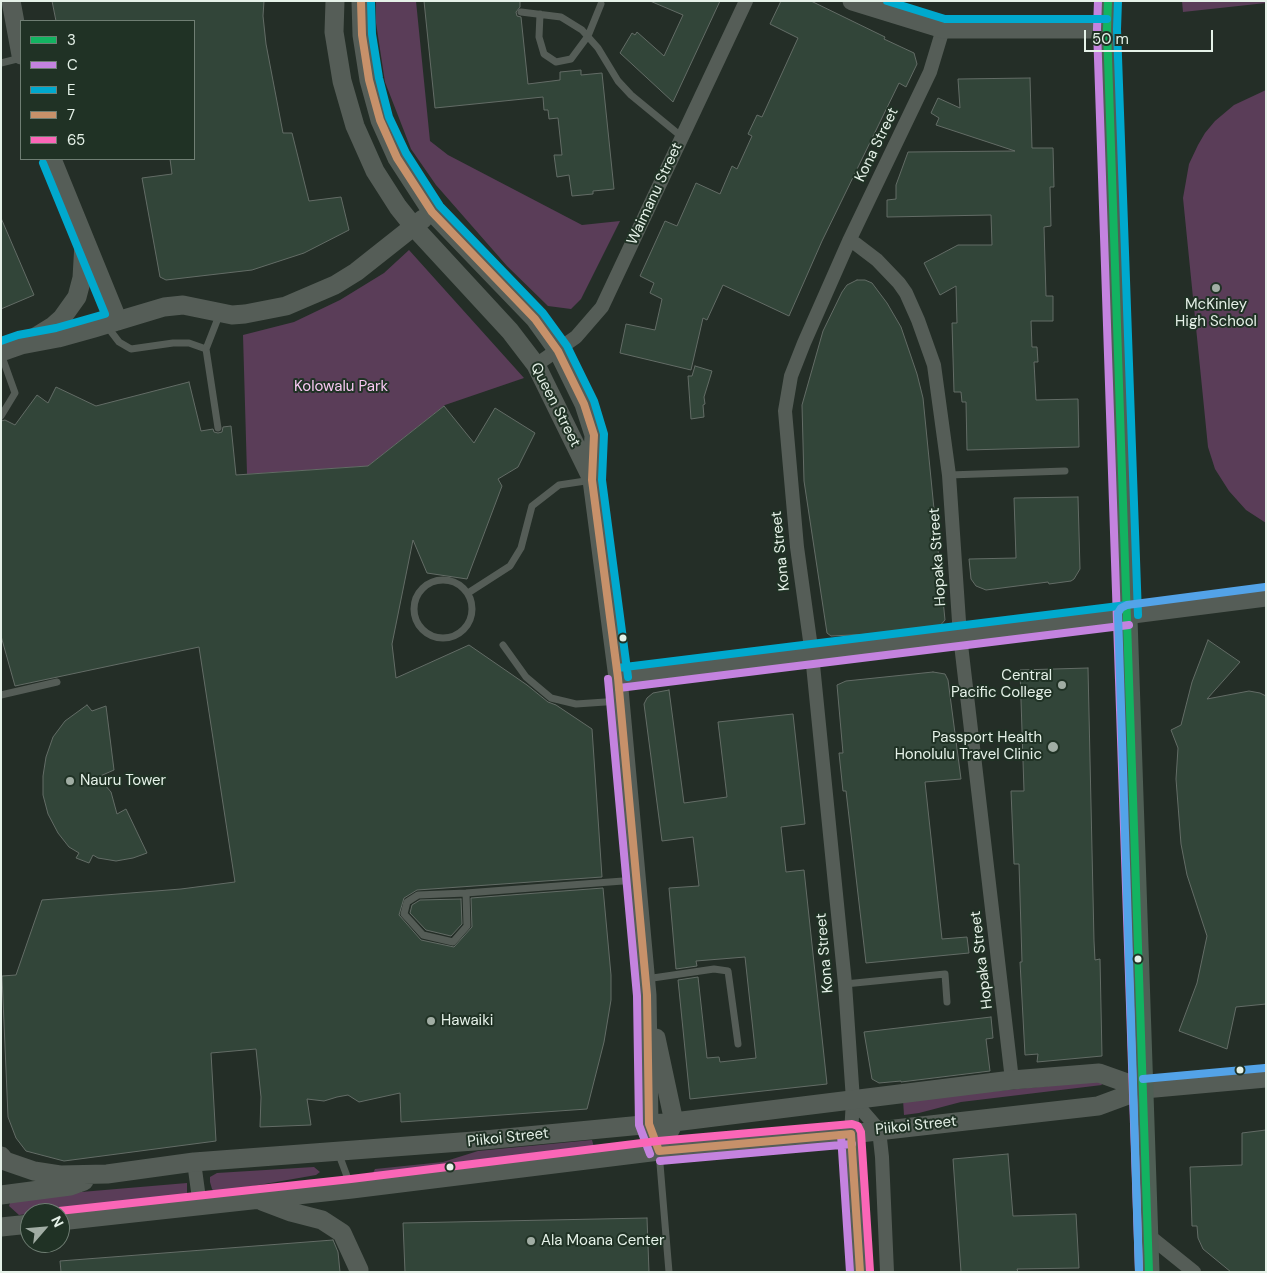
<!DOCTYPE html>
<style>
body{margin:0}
#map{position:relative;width:1267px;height:1273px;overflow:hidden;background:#242e27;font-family:"DM Sans",sans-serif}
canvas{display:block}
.frame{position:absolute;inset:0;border:2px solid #e5f1e8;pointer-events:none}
.legend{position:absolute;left:20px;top:20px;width:175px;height:140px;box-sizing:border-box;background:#203225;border:1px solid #6f7e73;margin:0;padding:6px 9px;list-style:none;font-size:15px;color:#e5f1e8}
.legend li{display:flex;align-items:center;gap:10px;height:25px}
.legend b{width:25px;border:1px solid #6f7e73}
.north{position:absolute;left:20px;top:1203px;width:50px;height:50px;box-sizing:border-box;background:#203225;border:1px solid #6f7e73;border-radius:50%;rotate:63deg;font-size:14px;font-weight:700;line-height:20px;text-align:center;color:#e5f1e8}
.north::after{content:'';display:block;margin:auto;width:18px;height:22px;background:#a1ada4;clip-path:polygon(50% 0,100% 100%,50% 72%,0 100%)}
.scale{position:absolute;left:1084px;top:30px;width:129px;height:22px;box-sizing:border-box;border:2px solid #e5f1e8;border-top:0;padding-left:6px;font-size:15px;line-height:18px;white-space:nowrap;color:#e5f1e8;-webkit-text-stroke:4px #203225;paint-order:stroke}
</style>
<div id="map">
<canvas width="1267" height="1273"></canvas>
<div class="frame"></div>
<ul class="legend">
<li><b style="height:6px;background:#13b361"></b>3</li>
<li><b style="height:6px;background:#c483df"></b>C</li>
<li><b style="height:6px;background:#00a9ce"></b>E</li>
<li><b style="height:6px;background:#c7916a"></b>7</li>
<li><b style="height:6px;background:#fa66b7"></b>65</li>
</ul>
<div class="north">N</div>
<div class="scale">50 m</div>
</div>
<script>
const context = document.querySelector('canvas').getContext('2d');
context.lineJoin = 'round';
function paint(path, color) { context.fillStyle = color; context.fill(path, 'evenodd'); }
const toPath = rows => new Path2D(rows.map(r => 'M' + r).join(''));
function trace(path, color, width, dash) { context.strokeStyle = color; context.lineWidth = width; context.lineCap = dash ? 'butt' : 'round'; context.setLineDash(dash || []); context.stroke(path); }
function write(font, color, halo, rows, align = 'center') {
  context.font = font + ' "DM Sans",sans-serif'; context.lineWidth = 4; context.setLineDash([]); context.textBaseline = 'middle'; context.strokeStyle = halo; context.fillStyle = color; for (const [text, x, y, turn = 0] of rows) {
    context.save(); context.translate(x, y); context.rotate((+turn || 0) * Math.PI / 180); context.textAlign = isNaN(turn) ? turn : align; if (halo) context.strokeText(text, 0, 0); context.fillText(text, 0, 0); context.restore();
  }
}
paint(toPath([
 [376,1,416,1,430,141,448,155,582,225,620,221,581,299,571,309,548,306,507,266,436,185,411,149,385,82,376,23],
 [1182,1,1266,1,1266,3,1183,12],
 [1266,90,1266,523,1246,510,1229,491,1215,469,1208,447,1183,198,1189,164,1198,145,1205,133,1215,121,1234,105],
 [409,250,524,378,445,405,368,466,247,474,243,335,294,322,340,300,384,273],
 [1100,1081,1102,1085,961,1102,919,1113,904,1115,903,1100],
 [592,1140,594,1147,501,1157,485,1160,469,1168,376,1176,372,1175,375,1169,443,1162,478,1151],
 [314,1167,320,1172,316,1175,219,1192,215,1192,212,1189,210,1182,210,1177,217,1173],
 [187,1183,187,1195,19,1215,9,1206,11,1200,46,1195]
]), '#5a3d58');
const building = toPath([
 [52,1,264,1,263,16,266,44,283,133,292,133,309,201,341,197,349,230,304,253,252,270,166,280,160,277,142,178,172,174,170,159,194,159,194,21,56,21,52,1],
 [424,1,520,1,520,7,516,12,517,16,521,17,528,84,560,80,560,72,581,70,581,75,602,73,614,189,593,191,593,194,572,196,569,175,557,177,554,155,562,155,558,118,549,119,548,110,544,110,543,97,435,108,424,1],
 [650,1,720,1,673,102,620,53,632,33,635,35,637,32,664,56,683,15,650,1],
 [781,1,811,1,885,37,884,39,914,53,917,64,906,87,899,83,822,241,789,316,723,285,707,320,703,318,691,370,620,353,626,324,655,330,662,299,650,293,654,283,640,276,665,221,677,226,696,183,720,194,732,166,737,169,752,136,748,134,757,115,762,117,798,38,770,24,781,1],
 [1030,78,1032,148,1053,148,1054,187,1050,187,1051,226,1044,227,1046,296,1053,296,1053,321,1031,321,1032,347,1037,347,1038,362,1034,362,1036,400,1078,399,1079,447,967,450,966,402,962,402,961,392,954,392,952,323,957,323,956,286,940,295,924,263,958,245,992,245,991,215,887,217,887,200,896,199,896,185,908,152,1015,151,936,125,939,118,931,113,938,98,960,108,958,79,1030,78],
 [1,218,34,295,1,309,1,218],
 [857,280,865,280,872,283,887,303,901,327,917,374,923,398,945,620,938,628,893,633,831,636,827,633,804,481,802,405,823,331,842,292,847,285,857,280],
 [695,366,712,371,704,397,705,404,703,405,704,417,691,419,688,376,692,376,695,366],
 [189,382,201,431,213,429,214,432,218,433,222,432,223,427,231,426,236,475,368,466,444,406,474,443,495,408,535,433,518,467,498,479,502,486,467,579,427,573,413,540,392,644,396,678,469,645,527,685,548,702,556,705,592,729,602,877,417,890,404,898,399,915,421,940,454,947,472,927,471,898,603,888,611,975,611,1000,604,1042,587,1109,401,1122,400,1093,359,1102,348,1095,337,1097,324,1101,307,1099,311,1125,260,1127,261,1097,256,1049,211,1053,216,1141,64,1161,26,1151,16,1138,8,1117,2,976,16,975,42,900,181,889,235,882,199,647,15,686,1,636,1,421,5,420,15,425,37,395,48,403,56,387,96,406,189,382],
 [1078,497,1080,569,1074,579,1071,581,1049,584,1048,582,986,590,976,586,971,579,969,559,1016,558,1014,498,1078,497],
 [1208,640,1240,662,1207,699,1249,691,1260,693,1266,696,1266,1004,1236,1007,1227,1049,1179,1031,1197,983,1207,936,1187,875,1181,844,1176,779,1178,748,1171,730,1181,725,1192,682,1208,640],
 [1088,668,1094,941,1095,960,1100,959,1102,1056,1037,1062,1038,1054,1025,1055,1020,962,1022,962,1019,864,1014,864,1011,791,1024,791,1020,670,1088,668],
 [933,672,945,674,948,680,961,779,925,782,942,939,967,937,969,953,866,963,846,791,843,791,839,753,843,753,837,685,846,681,933,672],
 [669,690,684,803,727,797,718,722,793,714,805,824,781,827,786,872,804,870,827,1084,690,1099,678,980,698,977,707,1058,719,1057,720,1062,756,1058,745,957,696,961,697,966,676,969,669,888,699,886,693,837,662,841,644,704,647,698,653,693,669,690],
 [87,705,92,711,106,706,114,770,98,777,111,792,117,814,126,809,147,853,133,858,116,861,98,858,93,855,89,863,76,858,79,853,69,847,58,833,48,814,43,795,43,776,46,757,53,737,65,721,87,705],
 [461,899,462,924,451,936,426,930,410,913,412,905,420,900,461,899],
 [991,1017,993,1038,986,1039,990,1071,901,1082,901,1081,879,1083,872,1079,864,1032,991,1017],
 [1266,1130,1266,1272,1231,1272,1203,1249,1198,1238,1197,1226,1192,1226,1190,1167,1242,1165,1242,1133,1266,1130],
 [1008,1154,1013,1216,1076,1214,1079,1268,1017,1269,1018,1272,961,1272,953,1159,1008,1154],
 [647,1218,649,1272,405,1272,403,1223,647,1218],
 [333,1240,338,1252,340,1272,61,1272,60,1261,333,1240]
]);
paint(building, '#324539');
trace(building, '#636c66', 1);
trace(toPath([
 [521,12,561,17,582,30,598,48,618,81,631,95,682,137],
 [540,14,539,37,544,54,556,62,571,59,588,36,601,4],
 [1,63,21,58],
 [106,325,119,342,131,349,173,343,189,343,206,349],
 [1,354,15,393,1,416],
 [218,428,206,349,220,313],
 [949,475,1065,471],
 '414 609a29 29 0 1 1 58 0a29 29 0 1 1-58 0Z',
 [468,593,510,566,521,548,532,506,559,485,592,480],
 [503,645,526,677,551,698,576,704,620,701],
 [1,695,57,682],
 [466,893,467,926,453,942,423,935,404,914,407,902,418,895,466,893,636,880],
 [646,979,714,969,728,971,738,1044],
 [845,984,945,974,947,1002],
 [338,1152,351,1187],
 [659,1152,669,1272]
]), '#555d57', 7);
trace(toPath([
 [849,241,856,244,877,260,899,283,906,293,918,320,934,365,949,475,960,636,1012,1080],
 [536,365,576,337,602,307,746,1],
 [853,1100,879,1130,882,1157,887,1272],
 [194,1162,200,1206],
 [1148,1235,1194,1272],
 [860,1272,851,1134,853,1100,845,984,812,655,797,547,785,411,791,376,804,343,849,241,930,72,943,29]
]), '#555d57', 14);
trace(toPath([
 [11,1,21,55],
 [335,1,334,32,342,81,355,126,375,171,398,207,414,227,510,331,536,365,591,477],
 [361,1,362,35,369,80,380,120,397,158,432,212,535,319,558,351,584,404,594,435,592,480,618,678,647,995,649,1124,659,1151],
 [852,1,943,29,1107,29],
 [52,159,118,321],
 [32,339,53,326,62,318,77,297,82,278,84,243],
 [1,352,21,345,58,338,94,328,164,307,183,305,232,315,245,314,286,306,335,285,356,272,423,219],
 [618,678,812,655,1266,597],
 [656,1038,674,1122,669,1132],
 [1,1156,5,1161,34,1171,60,1175,107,1174,194,1162,474,1141,674,1122,1012,1080,1099,1073,1144,1089],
 [1,1195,70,1186,84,1181],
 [262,1201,291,1212,322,1220,342,1233,359,1270],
 [60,1221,352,1189,659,1151,851,1134,1098,1106,1144,1089,1266,1078],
 [1,1227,30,1224]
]), '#555d57', 19);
trace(toPath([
 [1108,1,1107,29,1109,84,1149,1272]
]), '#4f5f55', 21);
trace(toPath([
 [1108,1,1107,29,1149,1272]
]), '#13b361', 8);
trace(toPath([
 [1098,1,1097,29,1139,1272],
 [608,679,637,996,639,1125,650,1154],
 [619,688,1129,625],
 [841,1135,850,1272],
 [660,1161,852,1144]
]), '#c483df', 8);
trace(toPath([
 [371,1,372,34,379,78,389,117,406,153,440,206,543,313,567,346,594,401,604,434,602,480,628,677],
 [887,1,945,19,1107,19],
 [1118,1,1117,29,1138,615],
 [1,341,18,335,56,328,105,314,43,163],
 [617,668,1127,605]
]), '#00a9ce', 8);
trace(toPath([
 [361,1,362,35,369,80,380,120,397,158,432,212,535,319,558,351,584,404,594,435,592,480,618,678,647,995,649,1124,659,1151,851,1134,860,1272]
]), '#c7916a', 8);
trace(toPath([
 [59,1211,351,1179,658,1141,852,1124,858,1126,861,1132,870,1271]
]), '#fa66b7', 8);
trace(toPath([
 [1143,1079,1265,1068],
 [1139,1272,1118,613,1121,608,1127,605,1265,587]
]), '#53a3e8', 8);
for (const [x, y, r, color] of [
 [1216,288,5,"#a1ada4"],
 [623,638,4.5,"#e5f1e8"],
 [1062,685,5,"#a1ada4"],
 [1053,747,6,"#a1ada4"],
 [70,781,5,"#a1ada4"],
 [1138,959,4.5,"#e5f1e8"],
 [431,1021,5,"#a1ada4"],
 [1240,1070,4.5,"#e5f1e8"],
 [450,1167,4.5,"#e5f1e8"],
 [531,1241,5,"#a1ada4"]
]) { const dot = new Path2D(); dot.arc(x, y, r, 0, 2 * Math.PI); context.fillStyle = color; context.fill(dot); trace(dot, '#203225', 2); }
write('15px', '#e5f1e8', '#203225', [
 ["Kona Street",877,145,-64],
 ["Waimanu Street",655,194,-65],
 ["Queen Street",555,405,63],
 ["Kona Street",781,551,-96],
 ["Hopaka Street",938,557,-94],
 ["Kona Street",825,953,-95],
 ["Hopaka Street",982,960,-97],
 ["Piikoi Street",916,1126,-6],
 ["Piikoi Street",508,1138,-6]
]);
write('15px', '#e5f1e8', '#203225', [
 ["McKinley",1216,305,"center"],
 ["High School",1216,322,"center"],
 ["Central",1052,676,"right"],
 ["Pacific College",1052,693,"right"],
 ["Passport Health",1042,738,"right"],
 ["Honolulu Travel Clinic",1042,755,"right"],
 ["Nauru Tower",80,781],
 ["Hawaiki",441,1021],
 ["Ala Moana Center",541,1241]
], 'left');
write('15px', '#f8c8f2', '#203225', [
 ["Kolowalu Park",341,387]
]);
</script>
